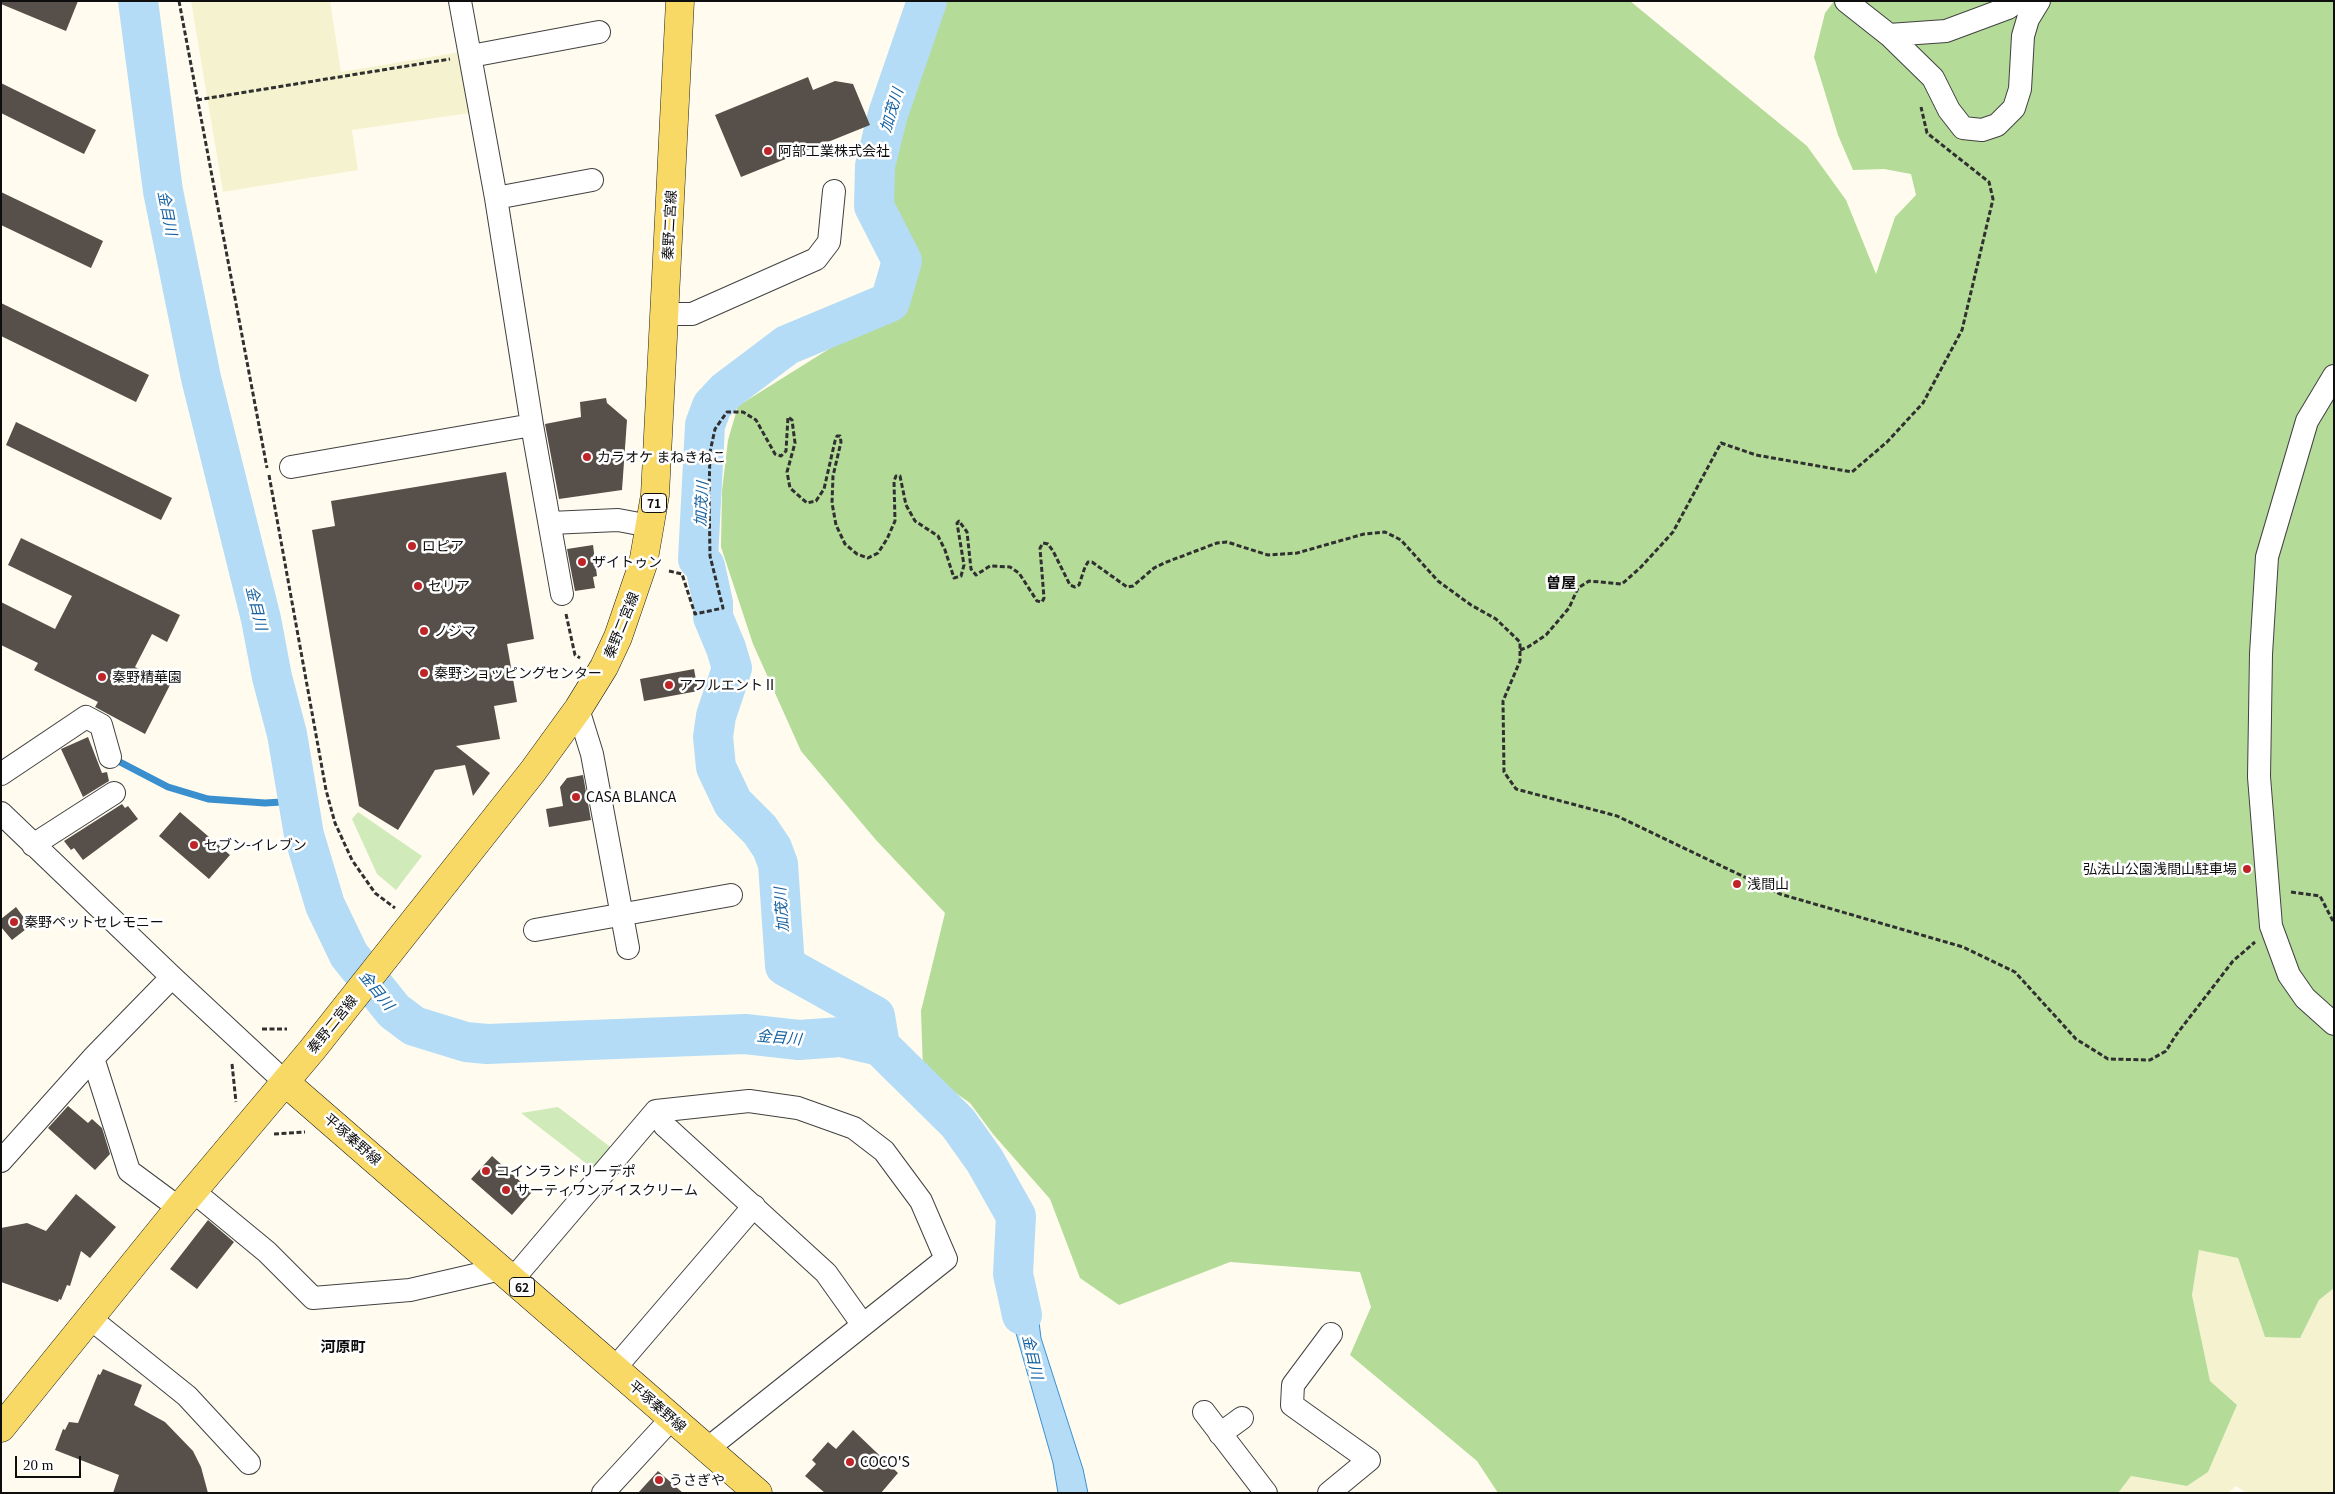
<!DOCTYPE html>
<meta charset="utf-8">
<style>
body{margin:0}
#map{position:relative;width:2335px;height:1494px;overflow:hidden;background:#fffcef;font-family:Georgia,serif}
canvas{display:block}
.frame{position:absolute;inset:0;border:2px solid #0e0e0e;pointer-events:none}
.scale{position:absolute;left:15px;top:1456px;width:66px;height:22px;box-sizing:border-box;border:2px solid #0e0e0e;border-top:0;padding-left:6px;font-size:15px;line-height:18px;white-space:nowrap;color:#0e0e0e;-webkit-text-stroke:4px #fff;paint-order:stroke}
</style>
<div id="map">
<canvas width="2335" height="1494"></canvas>
<div class="frame"></div>
<div class="scale">20 m</div>
</div>
<script>
const context = document.querySelector('canvas').getContext('2d');
context.lineJoin = 'round';
function paint(path, color) { context.fillStyle = color; context.fill(path, 'evenodd'); }
const toPath = rows => new Path2D(rows.map(r => 'M' + r).join(''));
function trace(path, color, width, dash) { context.strokeStyle = color; context.lineWidth = width; context.lineCap = dash ? 'butt' : 'round'; context.setLineDash(dash || []); context.stroke(path); }
function write(font, color, halo, rows, align = 'center') {
  context.font = font + ' Georgia,"Noto Sans JP",serif'; context.lineWidth = 5; context.setLineDash([]); context.textBaseline = 'middle'; context.strokeStyle = halo; context.fillStyle = color; for (const [text, x, y, turn = 0] of rows) {
    context.save(); context.translate(x, y); context.rotate((+turn || 0) * Math.PI / 180); context.textAlign = isNaN(turn) ? turn : align; if (halo) context.strokeText(text, 0, 0); context.fillText(text, 0, 0); context.restore();
  }
}
paint(toPath([
 [191,1,330,1,341,72,460,52,470,113,352,130,358,170,223,192],
 [2199,1249,2238,1258,2265,1337,2300,1337,2319,1300,2334,1288,2334,1493,2247,1493,2236,1486,2228,1493,2118,1493,2130,1476,2187,1486,2208,1472,2237,1405,2210,1381,2192,1295]
]), '#f5f3cf');
paint(toPath([
 [358,812,422,856,396,890,377,874,352,819],
 [558,1107,613,1149,596,1171,521,1113]
]), '#d1eab9');
paint(toPath([
 [945,1,1630,1,1807,146,1846,200,1876,274,1895,217,1916,195,1911,174,1884,169,1853,170,1838,135,1814,57,1825,13,1834,1,2334,1,2334,1288,2319,1300,2300,1338,2265,1337,2238,1258,2199,1250,2192,1295,2210,1381,2237,1405,2208,1472,2187,1486,2131,1476,2118,1493,1498,1493,1477,1461,1350,1355,1371,1307,1360,1272,1230,1262,1119,1305,1080,1278,1050,1199,993,1134,970,1103,923,1070,921,1011,945,913,876,840,801,751,753,644,721,547,722,491,728,440,738,406,880,317,903,239,884,172]
]), '#b4db98');
const water = toPath([
 [1011,1255,1038,1314,1041,1338,1083,1469,1088,1493,1058,1493,1053,1463,1000,1277,1011,1255]
]);
paint(water, '#b4dcf6');
trace(water, '#3a8fce', 1);
trace(toPath([
 [118,761,168,787,208,799,265,803,299,801]
]), '#3a8fce', 7);
trace(toPath([
 [138,1,163,191,201,378,261,619,272,677,287,734,304,835,325,905,349,955,394,1011,414,1026,466,1042,487,1044,745,1034,799,1040,841,1037,880,1046,958,1123,985,1161,1016,1216,1013,1274,1022,1315],
 [880,1046,875,1016,785,966,778,864,772,848,760,830,733,803,716,767,713,737,716,716,732,668,726,648,713,617,713,603,705,566,698,559,705,425,712,406,726,391,787,345,890,302,902,261,874,206,875,166,888,114,927,1]
]), '#b4dcf6', 40);
paint(toPath([
 [1,1,78,1,66,31,1,4],
 [808,77,813,90,835,81,853,84,870,125,741,177,715,115],
 [1,83,96,130,84,154,1,113],
 [1,192,103,241,91,268,1,225],
 [1,303,149,375,136,402,1,336],
 [606,398,607,403,627,420,622,490,559,499,545,424,581,417,580,402],
 [16,422,172,498,161,520,6,445],
 [506,472,534,639,507,644,517,702,494,706,500,739,456,746,490,773,473,796,465,765,435,770,398,830,359,806,312,530,335,526,331,501],
 [21,538,180,615,167,642,152,634,135,667,170,685,145,734,95,707,98,702,34,670,38,663,1,645,1,602,55,629,72,596,8,565],
 [593,545,597,576,593,577,595,588,575,591,567,549],
 [694,669,698,691,644,701,640,679],
 [88,737,102,773,107,772,109,781,83,797,61,749],
 [583,775,591,820,549,827,546,809,563,806,560,787,567,778],
 [122,804,125,808,128,806,138,819,83,860,74,848,71,850,64,841],
 [180,812,230,855,209,879,159,836],
 [16,907,30,926,12,940,1,927,1,919],
 [68,1106,88,1123,92,1119,102,1128,110,1154,95,1170,48,1128],
 [492,1156,532,1192,512,1215,471,1179],
 [76,1194,116,1227,90,1258,81,1251,70,1286,67,1285,61,1300,59,1299,58,1302,1,1282,1,1228,27,1223,46,1231],
 [208,1220,234,1242,197,1289,170,1269],
 [103,1369,142,1385,134,1405,165,1422,193,1451,201,1467,208,1493,113,1493,119,1475,55,1450,63,1429,65,1430,69,1422,78,1423,98,1374,100,1375],
 [853,1430,898,1473,881,1493,825,1493,805,1476,816,1464,812,1460,828,1442,836,1449],
 [658,1471,683,1493,638,1493]
]), '#57504a');
const minor = toPath([
 [460,1,496,198,532,425,562,594],
 [1846,1,1889,35,1946,31,2008,8,2018,1],
 [1889,35,1933,78,1949,110,1963,128,1982,130,1997,125,2014,108,2020,89,2023,36,2028,19,2039,1],
 [471,56,599,32],
 [496,198,592,180],
 [665,314,692,314,816,259,829,242,834,191],
 [2334,376,2307,421,2267,557,2261,654,2259,777,2271,926,2289,975,2305,998,2334,1024],
 [291,467,532,425],
 [550,523,618,520,650,526],
 [578,709,592,754,628,948],
 [1,774,86,717,101,725,110,757],
 [1,813,172,977,285,1082],
 [33,845,114,793],
 [535,930,731,895],
 [93,1058,129,1171,179,1208],
 [656,1111,665,1126,826,1273,863,1325],
 [1,1161,93,1058,172,977],
 [193,1191,267,1252,313,1298,410,1290,501,1269],
 [513,1279,656,1111,749,1101,798,1108,854,1128,884,1151,921,1201,946,1259,707,1449],
 [91,1319,187,1396,249,1463],
 [615,1368,754,1206],
 [1204,1412,1266,1493],
 [1220,1434,1242,1418],
 [603,1493,672,1418],
 [1329,1493,1369,1460,1292,1405,1293,1385,1331,1334]
]);
const major = toPath([
 [285,1082,758,1493],
 [1,1428,179,1208,312,1050,533,771,578,709,604,667,618,637,643,564,655,495,680,1]
]);
trace(minor, '#414141', 24);
trace(major, '#1f1f1f', 29);
trace(toPath([
 [179,1,267,468],
 [197,100,450,59],
 [269,475,326,790,335,823,352,860,375,893,395,908],
 [669,571,682,574,695,614,723,608,710,556,709,495,710,452,715,429,727,412,743,412,756,420,775,454,781,456,786,451,788,417,792,420,795,443,787,472,790,488,807,503,816,501,824,489,835,441,837,436,840,436,841,442,833,476,832,503,836,525,845,544,857,554,868,558,878,553,887,539,895,521,894,481,896,476,900,476,906,505,915,521,938,536,945,550,954,578,961,576,964,565,957,523,959,521,967,532,971,569,976,575,990,566,1010,567,1019,573,1037,601,1042,602,1044,598,1040,548,1043,543,1048,544,1053,551,1070,585,1075,587,1079,585,1085,567,1088,562,1092,562,1127,587,1133,586,1154,568,1164,563,1217,543,1227,542,1268,555,1297,553,1364,534,1385,532,1401,540,1438,581,1471,605,1496,619,1520,642,1520,661,1503,701,1504,772,1516,789,1617,816,1780,894,1963,947,2015,972,2076,1039,2108,1059,2150,1060,2166,1051,2176,1035,2233,961,2255,942],
 [566,614,575,655,580,658],
 [1520,650,1528,647,1546,635,1569,608,1578,588,1589,581,1622,584,1641,567,1673,532,1721,443,1756,455,1852,472,1887,442,1923,403,1962,330,1993,199,1989,182,1927,133,1921,107],
 [2291,892,2320,896,2334,923],
 [262,1029,287,1029],
 [232,1064,236,1102],
 [274,1134,305,1132]
]), '#303030', 3, [5, 2.5]);
trace(minor, '#fff', 22);
trace(major, '#f9d965', 28);
for (const [x, y, r, color] of [
 [768,151,5,"#bf2528"],
 [587,457,5,"#bf2528"],
 [412,546,5,"#bf2528"],
 [582,562,5,"#bf2528"],
 [418,586,5,"#bf2528"],
 [424,631,5,"#bf2528"],
 [424,673,5,"#bf2528"],
 [102,677,5,"#bf2528"],
 [669,685,5,"#bf2528"],
 [576,797,5,"#bf2528"],
 [194,845,5,"#bf2528"],
 [2247,869,5,"#bf2528"],
 [1737,884,5,"#bf2528"],
 [14,922,5,"#bf2528"],
 [486,1171,5,"#bf2528"],
 [506,1190,5,"#bf2528"],
 [850,1462,5,"#bf2528"],
 [659,1480,5,"#bf2528"]
]) { const dot = new Path2D(); dot.arc(x, y, r, 0, 2 * Math.PI); context.fillStyle = color; context.fill(dot); trace(dot, '#fff', 2); }
for (const [x, y, w] of [
 [654,503,25],
 [522,1287,25]
]) { const box = new Path2D(); box.roundRect(x - w / 2, y - 9.5, w, 19, 4); context.fillStyle = '#fff'; context.fill(box); trace(box, '#0e0e0e', 1); }
write('bold 12px', '#0e0e0e', null, [
 ["71",654,503],
 ["62",522,1287]
]);
write('14px', '#0e0e0e', '#fff', [
 ["阿部工業株式会社",778,151],
 ["カラオケ まねきねこ",597,457],
 ["ロピア",422,546],
 ["ザイトゥン",592,562],
 ["セリア",428,586],
 ["ノジマ",434,631],
 ["秦野ショッピングセンター",434,673],
 ["秦野精華園",112,677],
 ["アフルエントⅡ",679,685],
 ["CASA BLANCA",586,797],
 ["セブン-イレブン",204,845],
 ["弘法山公園浅間山駐車場",2237,869,"right"],
 ["浅間山",1747,884],
 ["秦野ペットセレモニー",24,922],
 ["コインランドリーデポ",496,1171],
 ["サーティワンアイスクリーム",516,1190],
 ["COCO'S",860,1462],
 ["うさぎや",669,1480]
], 'left');
write('14px', '#0e0e0e', '#fff', [
 ["秦野二宮線",669,225,-87],
 ["秦野二宮線",621,625,-68],
 ["秦野二宮線",332,1024,-51],
 ["平塚秦野線",353,1139,41],
 ["平塚秦野線",658,1406,41]
]);
write('italic 15px', '#1661a1', '#fff', [
 ["加茂川",891,110,-73],
 ["金目川",168,213,79],
 ["加茂川",701,504,-87],
 ["金目川",257,608,76],
 ["加茂川",781,910,-94],
 ["金目川",377,990,51],
 ["金目川",779,1037,5],
 ["金目川",1033,1357,77]
]);
write('bold 15px', '#0e0e0e', '#fff', [
 ["曽屋",1561,582],
 ["河原町",343,1346]
]);
</script>
